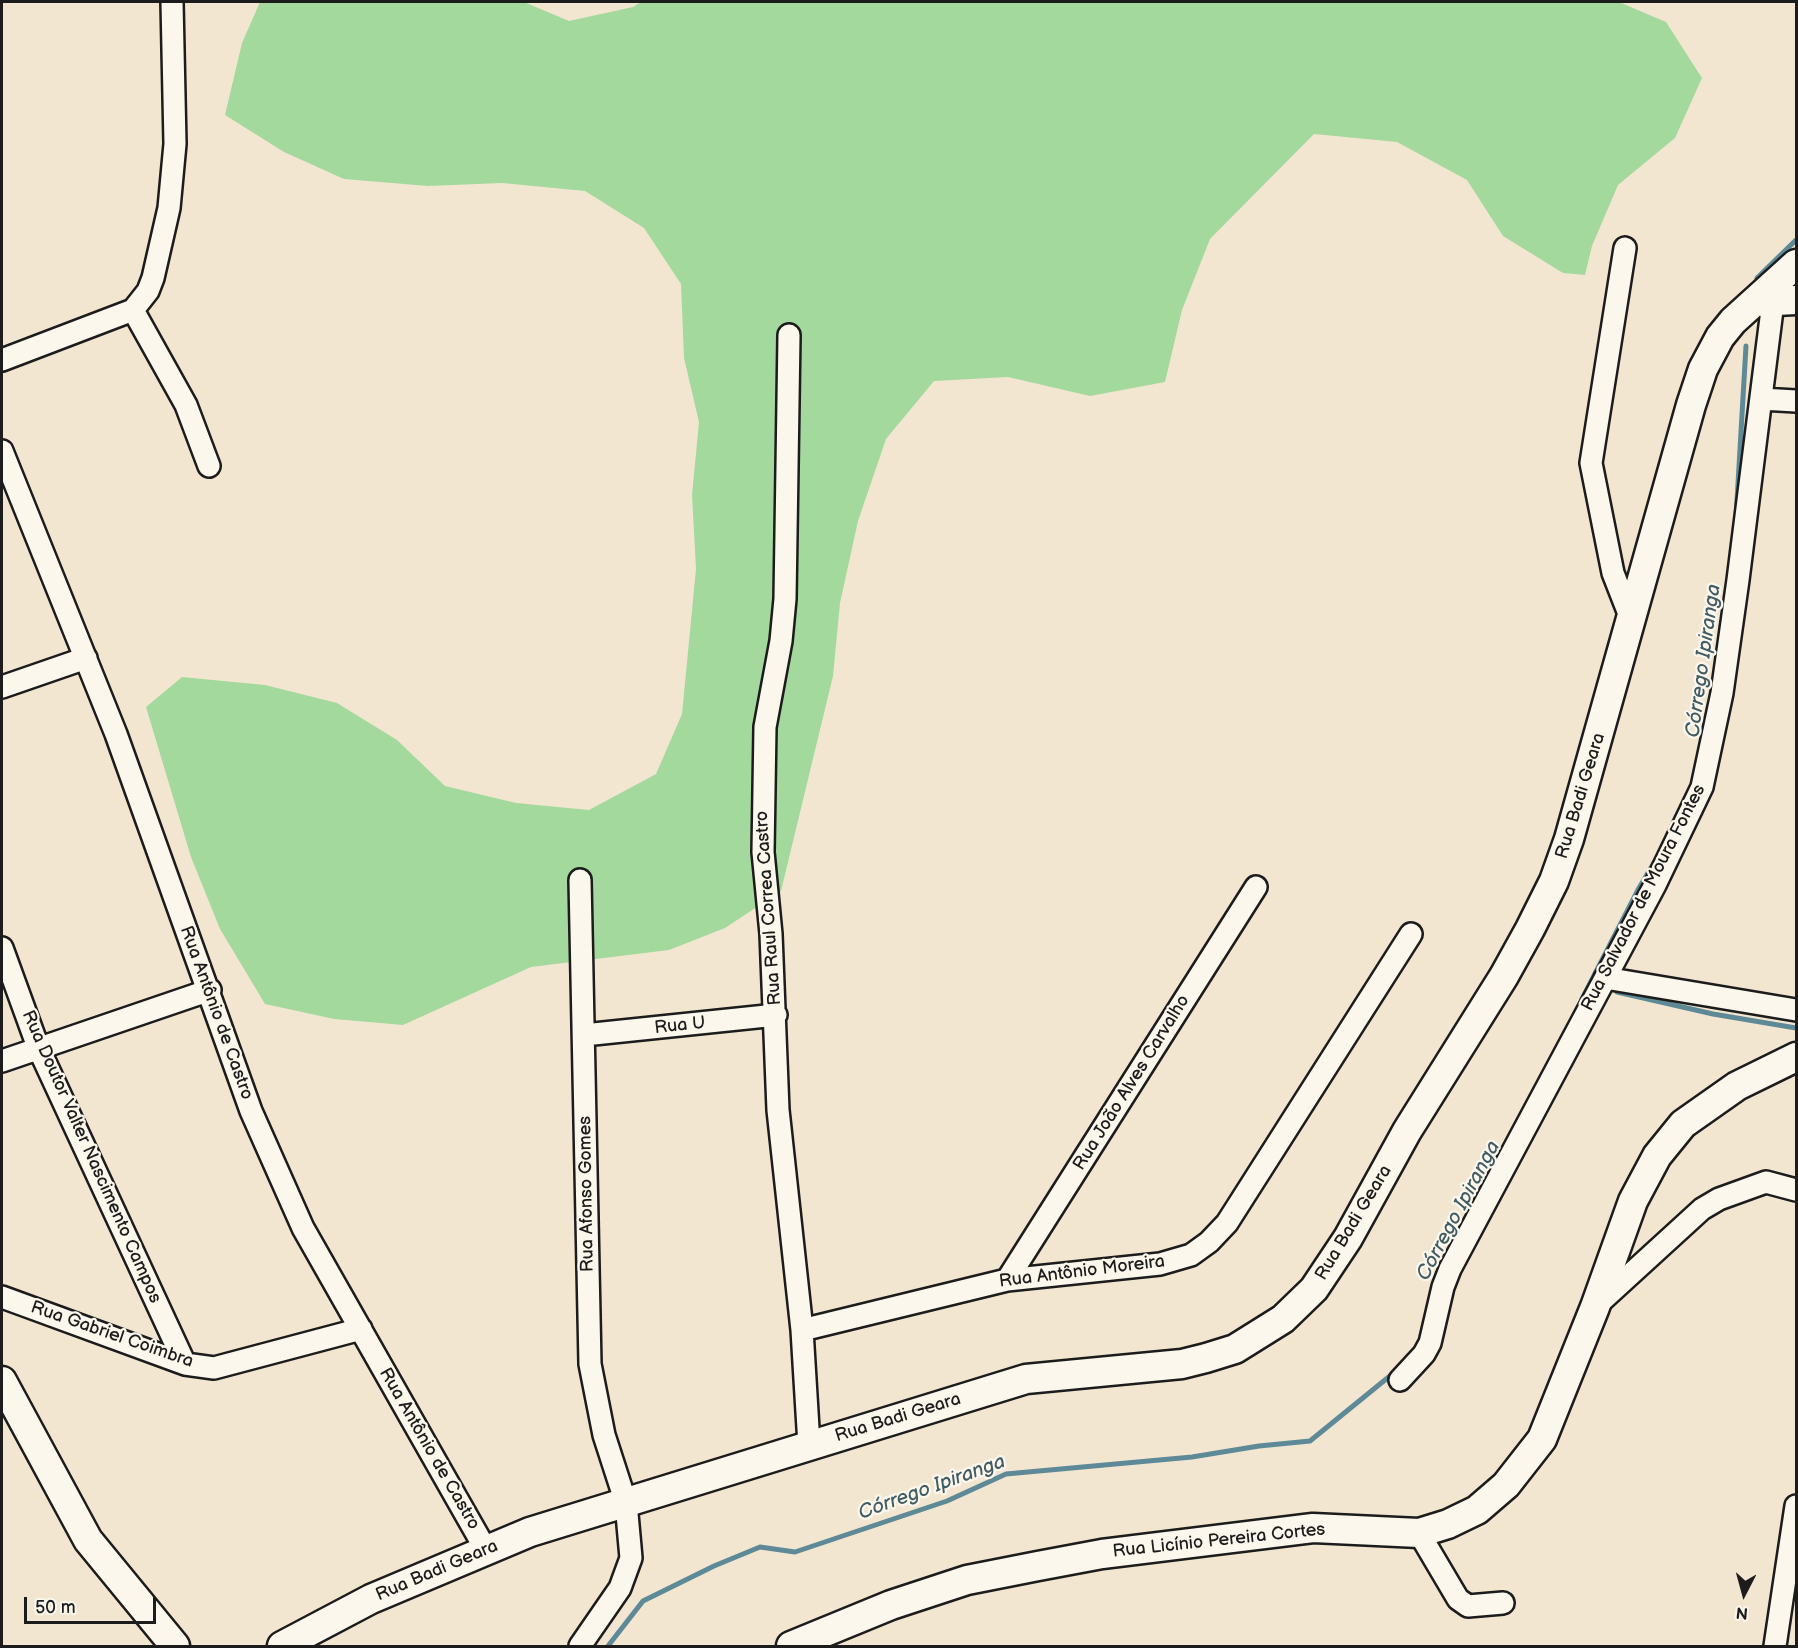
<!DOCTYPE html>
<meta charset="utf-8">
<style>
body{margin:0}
#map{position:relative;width:1798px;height:1648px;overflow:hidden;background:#f3e6d1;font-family:"Balsamiq Sans",sans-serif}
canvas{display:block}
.frame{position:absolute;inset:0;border:3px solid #1c1c1c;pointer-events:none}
.north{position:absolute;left:1714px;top:1564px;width:60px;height:60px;-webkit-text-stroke:4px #fbf7ec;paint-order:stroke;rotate:186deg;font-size:16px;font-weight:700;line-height:24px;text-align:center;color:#1c1c1c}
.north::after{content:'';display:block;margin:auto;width:21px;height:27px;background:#1c1c1c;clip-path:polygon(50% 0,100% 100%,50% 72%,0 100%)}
.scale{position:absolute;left:24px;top:1597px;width:132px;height:27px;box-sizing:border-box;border:3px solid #1c1c1c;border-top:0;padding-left:8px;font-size:18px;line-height:21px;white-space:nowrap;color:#1c1c1c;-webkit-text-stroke:4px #fbf7ec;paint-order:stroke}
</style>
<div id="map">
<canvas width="1798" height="1648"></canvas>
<div class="frame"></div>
<div class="north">N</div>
<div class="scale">50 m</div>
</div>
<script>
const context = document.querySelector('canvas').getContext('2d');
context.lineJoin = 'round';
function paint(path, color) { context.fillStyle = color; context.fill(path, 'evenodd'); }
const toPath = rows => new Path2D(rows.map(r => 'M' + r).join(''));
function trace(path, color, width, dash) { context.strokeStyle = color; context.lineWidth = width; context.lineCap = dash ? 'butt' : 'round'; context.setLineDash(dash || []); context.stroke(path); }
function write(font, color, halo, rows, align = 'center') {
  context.font = font + ' "Balsamiq Sans",sans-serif'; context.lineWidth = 4.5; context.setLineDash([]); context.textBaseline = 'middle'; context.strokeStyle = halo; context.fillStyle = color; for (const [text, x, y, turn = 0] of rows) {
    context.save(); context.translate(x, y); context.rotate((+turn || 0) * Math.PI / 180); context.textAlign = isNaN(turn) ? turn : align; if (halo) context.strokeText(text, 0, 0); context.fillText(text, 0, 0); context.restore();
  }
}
paint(toPath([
 [260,2,524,2,569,21,633,7,641,2,1619,2,1666,22,1702,78,1675,138,1618,185,1592,246,1585,275,1563,273,1503,236,1467,180,1397,142,1314,134,1210,239,1182,310,1165,382,1090,396,1008,377,934,381,886,439,858,521,840,603,833,676,781,891,725,928,669,950,531,967,403,1025,334,1019,265,1004,220,929,191,857,146,707,182,677,265,685,337,703,397,740,445,786,516,803,589,810,656,774,682,714,696,569,692,495,699,422,684,358,681,284,644,228,585,191,502,183,428,186,344,179,284,152,225,115,242,43]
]), '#a3d99d');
trace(toPath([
 [1757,278,1796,240],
 [1736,518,1746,346],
 [1617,992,1713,1014,1796,1028],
 [1582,999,1639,888,1658,856],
 [608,1646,643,1601,714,1566,760,1547,795,1552,947,1501,1006,1474,1192,1457,1259,1446,1310,1441,1396,1371]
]), '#5e8a98', 5);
const street = toPath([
 [1625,248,1591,463,1613,573,1631,619],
 [133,310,148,291,153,278,169,208,175,144,172,2],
 [133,310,186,405,209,466],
 [789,335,785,599,781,641,765,727,763,852,771,934,778,1110,802,1330,809,1445],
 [2,360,133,310],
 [1761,399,1796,401],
 [2,451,116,734,251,1111,303,1228,486,1550],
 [2,687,86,658],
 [580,880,590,1364,604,1435,626,1503,631,1558,620,1588,580,1646],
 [2,948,38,1047,185,1364],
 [1605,978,1796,1010],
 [584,1035,776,1015],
 [2,1061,210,990],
 [1007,1280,1256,887],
 [2,1297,185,1364,214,1368,361,1329],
 [1598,1304,1702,1209,1719,1199,1766,1182,1796,1190],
 [802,1330,1007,1280,1160,1264,1191,1255,1209,1242,1227,1223,1411,934],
 [1400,1380,1424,1354,1430,1343,1443,1287,1450,1269,1655,885,1702,787,1722,693,1738,580,1773,302],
 [1419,1533,1458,1599,1468,1606,1503,1603],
 [1775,1646,1796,1506]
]);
const secondary = toPath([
 [1756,302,1796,300],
 [2,1381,88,1540,175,1646],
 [282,1646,371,1599,530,1532,1026,1379,1182,1364,1206,1358,1235,1349,1283,1319,1314,1289,1348,1238,1407,1131,1504,976,1530,929,1554,881,1569,839,1691,405,1703,369,1720,337,1733,321,1796,264],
 [791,1646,891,1605,967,1580,1038,1566,1102,1554,1313,1528,1419,1533,1448,1524,1477,1510,1506,1485,1542,1439,1595,1307,1633,1201,1657,1156,1683,1124,1737,1086,1796,1057]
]);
trace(street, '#1c1c1c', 26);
trace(secondary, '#1c1c1c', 33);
trace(street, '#fbf7ec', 21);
trace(secondary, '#fbf7ec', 28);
write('18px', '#1c1c1c', '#fbf7ec', [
 ["Rua Badi Geara",1581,796,-73],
 ["Rua Salvador de Moura Fontes",1644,898,-63],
 ["Rua Raul Correa Castro",769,908,-94],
 ["Rua Antônio de Castro",216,1013,70],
 ["Rua U",680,1026,-6],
 ["Rua João Alves Carvalho",1132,1083,-58],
 ["Rua Doutor Valter Nascimento Campos",91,1157,66],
 ["Rua Afonso Gomes",587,1194,-91],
 ["Rua Badi Geara",1354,1223,-59],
 ["Rua Antônio Moreira",1082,1272,-7],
 ["Rua Gabriel Coimbra",112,1335,19],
 ["Rua Badi Geara",898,1418,-17],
 ["Rua Antônio de Castro",429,1449,60],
 ["Rua Licínio Pereira Cortes",1219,1541,-6],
 ["Rua Badi Geara",437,1571,-23]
]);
write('italic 20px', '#425c64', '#fbf7ec', [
 ["Córrego Ipiranga",1704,661,-82],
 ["Córrego Ipiranga",1459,1211,-62],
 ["Córrego Ipiranga",932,1488,-20]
]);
</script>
